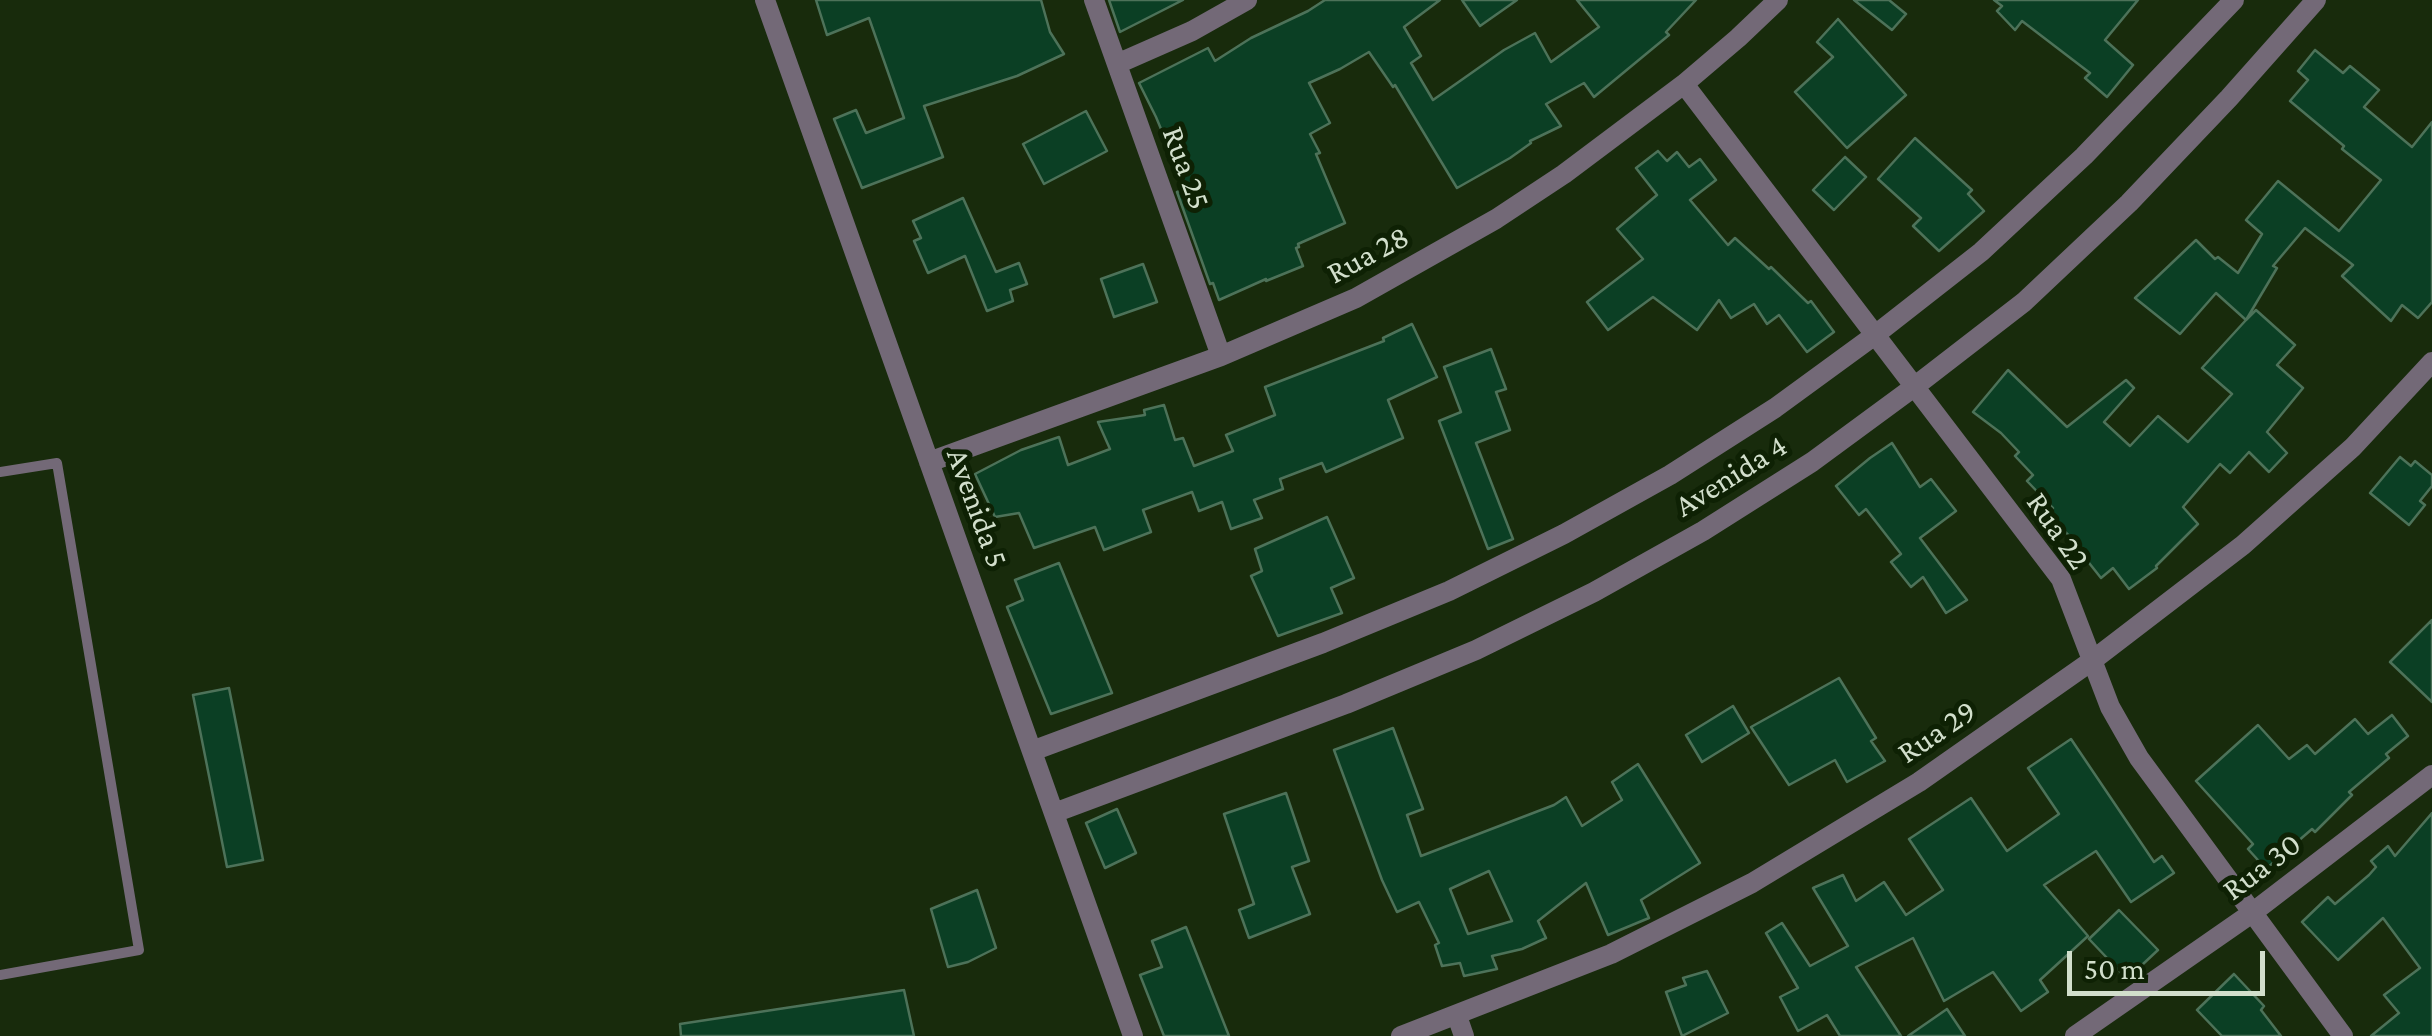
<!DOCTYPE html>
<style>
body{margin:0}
#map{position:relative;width:2432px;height:1036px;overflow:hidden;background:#182b0c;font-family:"Crimson Pro",serif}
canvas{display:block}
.scale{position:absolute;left:2067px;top:951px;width:198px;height:45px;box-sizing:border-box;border:5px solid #d2dfcc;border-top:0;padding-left:12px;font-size:30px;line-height:35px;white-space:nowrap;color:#d2dfcc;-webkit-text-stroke:8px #0e2104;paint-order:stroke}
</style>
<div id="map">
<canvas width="2432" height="1036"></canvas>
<div class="scale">50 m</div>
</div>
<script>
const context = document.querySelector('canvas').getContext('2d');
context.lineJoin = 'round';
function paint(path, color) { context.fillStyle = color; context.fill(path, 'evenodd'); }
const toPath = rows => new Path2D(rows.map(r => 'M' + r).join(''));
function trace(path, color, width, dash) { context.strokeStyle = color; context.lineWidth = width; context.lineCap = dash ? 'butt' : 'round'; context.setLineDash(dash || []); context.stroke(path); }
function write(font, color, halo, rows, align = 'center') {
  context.font = font + ' "Crimson Pro",serif'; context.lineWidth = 10; context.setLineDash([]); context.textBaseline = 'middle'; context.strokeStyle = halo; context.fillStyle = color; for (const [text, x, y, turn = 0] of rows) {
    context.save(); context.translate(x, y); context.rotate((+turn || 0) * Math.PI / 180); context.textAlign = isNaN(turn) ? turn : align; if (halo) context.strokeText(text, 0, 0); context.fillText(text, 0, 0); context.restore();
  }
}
const building = toPath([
 [816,0,1041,0,1050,32,1064,54,1017,76,924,106,943,157,862,188,834,119,856,110,866,133,904,118,869,18,827,35,816,0],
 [1109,0,1183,0,1120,32,1109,0],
 [1325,0,1440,0,1404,27,1421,56,1411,63,1433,100,1504,50,1535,33,1551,62,1599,27,1577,0,1696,0,1666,32,1669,35,1594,97,1584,83,1546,104,1561,126,1530,141,1531,143,1510,158,1457,188,1395,85,1393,87,1369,52,1340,69,1309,83,1330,123,1310,134,1320,153,1316,154,1345,223,1298,244,1299,247,1296,248,1303,266,1266,281,1266,279,1219,300,1213,283,1210,284,1177,192,1186,189,1156,117,1139,83,1208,48,1215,61,1251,38,1308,11,1325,0],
 [1462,0,1517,0,1480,26,1462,0],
 [1854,0,1889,0,1906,14,1892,30,1854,0],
 [1994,0,2138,0,2105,40,2133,65,2107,97,2085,78,2090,73,2022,21,2015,30,1997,11,2002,6,1994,0],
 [1838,19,1906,95,1847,148,1795,92,1833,57,1817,42,1838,19],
 [2315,50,2343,73,2350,66,2379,90,2364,107,2412,147,2432,122,2432,302,2418,318,2402,305,2391,321,2342,276,2353,265,2305,228,2273,266,2277,268,2246,320,2256,310,2295,345,2277,365,2303,388,2267,432,2287,453,2269,472,2249,452,2230,473,2220,464,2183,507,2198,524,2156,566,2157,568,2129,589,2113,568,2101,578,2082,554,2085,552,2048,514,2053,508,2027,481,2033,475,2015,456,2019,452,2001,433,1973,412,2008,370,2067,427,2126,380,2134,388,2104,422,2130,446,2158,416,2188,442,2232,394,2202,368,2246,320,2216,293,2180,334,2135,298,2196,240,2215,259,2218,257,2238,273,2262,234,2246,220,2278,181,2339,231,2381,180,2342,149,2344,146,2290,101,2308,80,2298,71,2315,50],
 [1086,111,1107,151,1044,184,1023,144,1086,111],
 [1915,138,1972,190,1968,194,1984,211,1939,251,1913,226,1921,218,1878,179,1915,138],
 [1658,151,1667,161,1677,152,1689,167,1700,159,1716,180,1690,200,1728,245,1735,238,1769,269,1771,267,1808,303,1811,301,1834,332,1807,352,1779,315,1767,324,1754,304,1731,318,1719,300,1697,330,1653,297,1608,330,1587,302,1643,259,1617,229,1657,195,1636,168,1658,151],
 [1845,157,1866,177,1834,210,1813,190,1845,157],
 [963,198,996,272,1019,263,1027,284,1010,290,1013,301,987,311,965,256,928,273,914,241,921,238,913,221,963,198],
 [1143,264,1157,302,1114,317,1101,279,1143,264],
 [1412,324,1437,377,1388,400,1403,438,1326,472,1322,463,1280,479,1283,489,1254,500,1262,518,1231,529,1222,502,1199,511,1192,492,1143,510,1151,532,1104,550,1095,527,1034,548,1019,513,995,517,975,474,1021,450,1059,437,1068,465,1110,449,1098,422,1145,415,1144,410,1164,405,1175,440,1183,438,1194,466,1233,451,1226,435,1275,415,1265,387,1384,341,1383,338,1412,324],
 [1491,349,1506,389,1496,392,1510,430,1476,443,1513,539,1488,549,1439,421,1461,412,1444,367,1491,349],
 [1892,443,1920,487,1931,479,1956,511,1920,538,1967,600,1946,613,1923,577,1911,587,1891,562,1901,554,1866,509,1859,515,1836,486,1870,458,1892,443],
 [2400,457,2411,466,2415,461,2432,475,2432,486,2420,501,2425,505,2409,525,2370,493,2400,457],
 [1327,517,1354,578,1331,588,1342,613,1278,636,1251,576,1262,571,1255,549,1327,517],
 [1059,563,1112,693,1051,714,1007,607,1023,600,1015,580,1059,563],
 [2432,620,2432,702,2390,662,2432,620],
 [1839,678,1876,738,1871,741,1885,761,1847,782,1835,760,1789,785,1751,727,1839,678],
 [229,688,263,860,227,867,193,695,229,688],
 [1733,706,1749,733,1702,762,1686,735,1733,706],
 [2392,715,2408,736,2386,754,2389,758,2349,792,2352,795,2315,832,2312,829,2266,869,2248,849,2253,844,2196,781,2258,725,2289,759,2307,745,2315,754,2355,719,2368,734,2392,715],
 [1393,728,1423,809,1407,815,1421,856,1554,805,1566,797,1582,826,1622,800,1612,782,1638,764,1700,863,1641,900,1649,918,1608,935,1586,883,1538,921,1546,938,1522,949,1492,956,1497,969,1464,976,1460,963,1442,966,1435,945,1439,943,1419,902,1397,912,1382,880,1334,750,1393,728],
 [1489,871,1512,921,1468,934,1450,889,1489,871],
 [2071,739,2154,862,2162,856,2174,873,2131,902,2096,851,2044,885,2088,936,2040,980,2048,992,2021,1011,1993,972,1944,1001,1913,938,1856,967,1901,1036,1840,1036,1827,1015,1798,1031,1780,997,1798,988,1766,933,1782,923,1810,966,1848,946,1813,888,1843,875,1856,901,1884,882,1906,915,1943,890,1909,839,1971,798,2007,851,2059,814,2028,768,2071,739],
 [1286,793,1309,861,1292,867,1310,914,1249,938,1239,910,1254,904,1224,814,1286,793],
 [1117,809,1136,853,1105,868,1086,823,1117,809],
 [2432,813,2432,1036,2371,1036,2399,1013,2384,995,2420,968,2383,918,2338,960,2302,922,2328,897,2335,904,2369,875,2376,867,2371,861,2388,846,2395,856,2432,813],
 [977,890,996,948,968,962,948,967,931,909,977,890],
 [2119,910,2158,950,2127,979,2089,939,2119,910],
 [1186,927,1229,1036,1164,1036,1140,975,1162,967,1152,941,1186,927],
 [1707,971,1728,1013,1682,1036,1666,992,1686,985,1683,978,1707,971],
 [2234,974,2264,1006,2261,1010,2281,1036,2222,1036,2197,1010,2234,974],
 [904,990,914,1036,681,1036,680,1024,904,990],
 [1947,1009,1965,1036,1908,1036,1947,1009]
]);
paint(building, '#0b3f24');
trace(building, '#4d7259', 2.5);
trace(toPath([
 [0,472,57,463,139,950,0,975]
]), '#736977', 10);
trace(toPath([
 [765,0,1133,1036],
 [1094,0,1221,356],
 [1117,64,1192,31,1247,0],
 [1684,84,2061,579,2110,707,2139,758,2343,1036],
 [929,462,1221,356,1356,298,1496,219,1564,174,1684,84,1738,38,1778,0],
 [1032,751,1323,643,1449,591,1564,534,1670,475,1775,408,1875,335,1981,252,2084,156,2234,0],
 [1054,813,1346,704,1476,650,1594,592,1703,531,1812,462,1914,387,2024,302,2129,203,2229,98,2316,0],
 [1457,1016,1464,1036],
 [1401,1036,1611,954,1752,883,1919,782,2093,660,2243,545,2353,447,2432,362],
 [2075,1036,2252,913,2432,775]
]), '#736977', 20);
write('32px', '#d2dfcc', '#0e2104', [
 ["Rua 25",1186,168,70],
 ["Rua 28",1368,255,-28],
 ["Avenida 4",1731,476,-32],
 ["Avenida 5",977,508,70],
 ["Rua 22",2058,531,55],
 ["Rua 29",1937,732,-34],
 ["Rua 30",2262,867,-37]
]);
</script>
